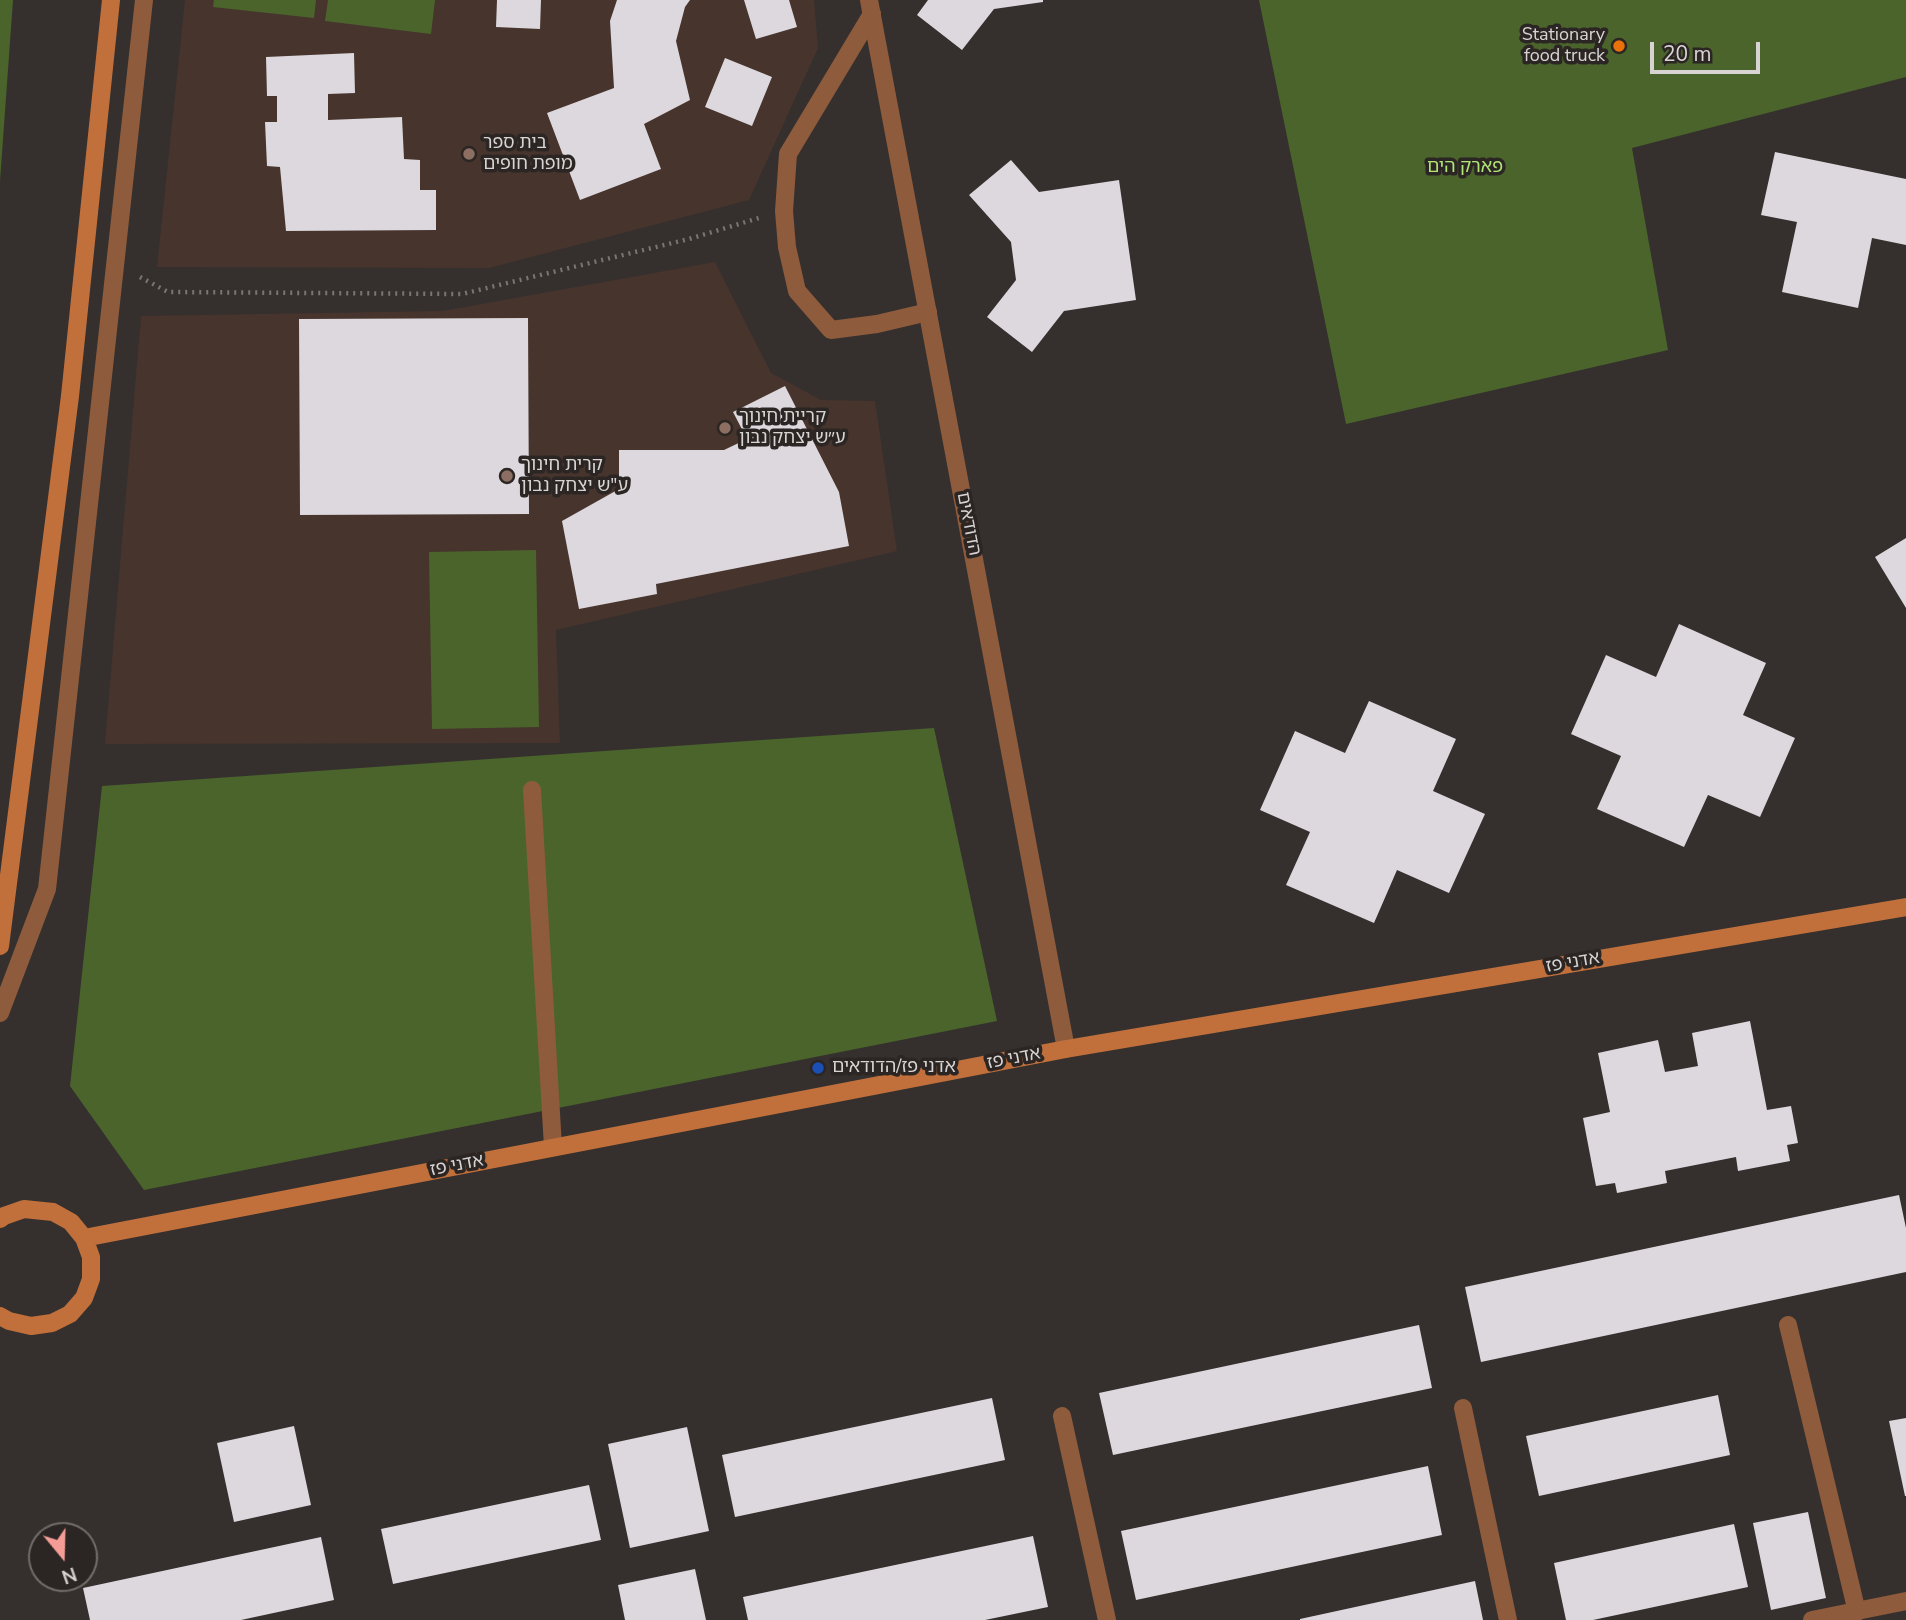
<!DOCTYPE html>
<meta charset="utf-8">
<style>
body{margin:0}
#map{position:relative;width:1906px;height:1620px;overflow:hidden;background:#35302e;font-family:"Nunito Sans",sans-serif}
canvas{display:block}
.north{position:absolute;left:28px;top:1522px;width:70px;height:70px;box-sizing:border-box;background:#2b2624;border:2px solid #706c6a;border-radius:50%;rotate:161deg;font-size:19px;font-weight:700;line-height:28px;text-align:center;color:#d8d4d3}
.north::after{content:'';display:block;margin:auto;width:24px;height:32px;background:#f59c96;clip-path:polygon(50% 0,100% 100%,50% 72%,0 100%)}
.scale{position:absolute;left:1650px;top:42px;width:110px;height:32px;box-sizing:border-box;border:4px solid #d8d4d3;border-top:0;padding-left:9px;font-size:21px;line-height:24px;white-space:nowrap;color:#d8d4d3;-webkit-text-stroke:5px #2b2624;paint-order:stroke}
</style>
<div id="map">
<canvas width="1906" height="1620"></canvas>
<div class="north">N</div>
<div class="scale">20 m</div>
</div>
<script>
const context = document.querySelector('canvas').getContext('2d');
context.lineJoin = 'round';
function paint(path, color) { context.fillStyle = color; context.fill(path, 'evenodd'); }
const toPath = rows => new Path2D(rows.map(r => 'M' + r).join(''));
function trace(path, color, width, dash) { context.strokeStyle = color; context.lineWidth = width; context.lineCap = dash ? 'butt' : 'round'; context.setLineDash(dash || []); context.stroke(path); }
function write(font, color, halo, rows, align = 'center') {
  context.font = font + ' "Nunito Sans","Noto Sans Hebrew",sans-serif'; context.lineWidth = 7; context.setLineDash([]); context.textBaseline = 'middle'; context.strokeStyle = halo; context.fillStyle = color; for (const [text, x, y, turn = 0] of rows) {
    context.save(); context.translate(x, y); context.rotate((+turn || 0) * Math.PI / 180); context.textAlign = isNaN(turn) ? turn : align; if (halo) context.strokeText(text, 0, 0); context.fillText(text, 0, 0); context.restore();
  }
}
paint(toPath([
 [185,0,814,0,818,48,749,200,489,268,157,267],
 [715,262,771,373,821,400,875,401,897,551,556,630,560,743,105,744,141,316,443,311]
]), '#47342d');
paint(toPath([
 [0,0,13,0,0,181],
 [214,0,316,0,314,18,213,7],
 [328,0,435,0,431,34,325,21],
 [1259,0,1906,0,1906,77,1632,148,1668,350,1346,424],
 [536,550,539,727,432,729,429,552],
 [934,728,997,1021,144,1190,70,1086,102,786]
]), '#4a642c');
paint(toPath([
 [497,0,541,0,540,29,496,27],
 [617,0,690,0,685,7,676,41,690,100,644,124,661,169,580,200,547,113,614,88,610,21],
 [744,0,789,0,797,27,756,39],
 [928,0,1043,0,1043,2,994,9,962,50,917,15],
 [354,53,355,93,328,94,328,120,402,117,404,159,420,160,420,190,436,190,436,230,286,231,280,167,267,166,265,122,277,122,277,96,267,96,266,57],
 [725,58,772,77,752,126,705,107],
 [1775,152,1906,179,1906,245,1872,238,1858,308,1782,292,1797,222,1761,215],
 [1011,160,1039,192,1119,180,1136,300,1064,311,1032,352,987,317,1016,280,1011,242,969,195],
 [528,318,529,514,300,515,299,319],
 [785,386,839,492,849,546,656,584,657,594,579,609,562,521,619,489,619,450,724,450,747,439,733,412],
 [1906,538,1906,608,1875,557],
 [1679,624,1766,663,1743,715,1795,738,1760,817,1708,795,1684,847,1597,809,1621,756,1571,734,1606,655,1656,677],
 [1369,701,1456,739,1433,791,1485,814,1449,893,1397,870,1374,923,1286,885,1310,832,1260,810,1295,731,1345,753],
 [1750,1021,1767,1110,1791,1106,1798,1143,1787,1145,1790,1161,1738,1171,1736,1157,1665,1171,1667,1183,1617,1193,1615,1183,1596,1186,1583,1118,1610,1112,1598,1053,1658,1040,1665,1072,1698,1066,1692,1033],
 [1899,1195,1906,1228,1906,1272,1481,1362,1465,1287],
 [1419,1325,1432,1388,1113,1455,1099,1393],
 [1718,1395,1730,1455,1539,1496,1526,1436],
 [992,1398,1005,1460,735,1517,722,1455],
 [1906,1418,1906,1496,1905,1496,1889,1421],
 [294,1426,311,1505,234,1522,217,1443],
 [687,1427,709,1531,630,1548,608,1444],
 [1428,1466,1442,1535,1136,1600,1121,1531],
 [589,1485,601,1540,393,1584,381,1529],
 [1808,1512,1826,1598,1771,1610,1753,1523],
 [1734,1524,1748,1587,1593,1620,1566,1620,1554,1563],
 [1033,1536,1048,1607,985,1620,748,1620,743,1597],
 [321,1537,334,1600,241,1620,90,1620,83,1588],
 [695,1569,706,1620,625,1620,618,1585],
 [1475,1581,1483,1620,1300,1620,1300,1619]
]), '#dcd8de');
trace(toPath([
 [140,277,168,292,462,294,689,239,759,218]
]), '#7a7574', 4.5, [2, 5]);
trace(toPath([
 [872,14,788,154,784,211,787,247,797,291,831,330,877,324,928,312],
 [0,1013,47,889,144,0]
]), '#8e5b3c', 18);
trace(toPath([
 [869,0,1066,1049],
 [532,790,553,1147],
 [1788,1325,1857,1612],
 [1463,1408,1508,1620],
 [1062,1416,1107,1620],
 [1812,1620,1906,1601]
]), '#8e5b3c', 18);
trace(toPath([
 [0,946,70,396,111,0],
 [0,1219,4,1216,24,1209,53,1212,71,1222,84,1238,91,1257,91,1279,84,1298,70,1314,52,1323,31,1326,9,1321,0,1316],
 [84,1238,1066,1049,1906,907]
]), '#c1703c', 18);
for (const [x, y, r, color] of [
 [1619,46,7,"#e8710a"],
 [469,154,7,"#8d6e63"],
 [725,428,7,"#8d6e63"],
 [507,476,7,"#8d6e63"],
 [818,1068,7,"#1a4fb4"]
]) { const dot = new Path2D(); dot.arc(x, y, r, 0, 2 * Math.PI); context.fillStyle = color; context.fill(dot); trace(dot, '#2b2624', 2.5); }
write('18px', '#d8d4d3', '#2b2624', [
 ["Stationary",1605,36,"right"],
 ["food truck",1605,57,"right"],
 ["בית ספר",483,144],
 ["מופת חופים",483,165],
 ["קריית חינוך",739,418],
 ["ע״ש יצחק נבון",739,439],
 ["קרית חינוך",521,466],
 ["ע\"ש יצחק נבון",521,487],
 ["אדני פז/הדודאים",832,1068]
], 'left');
write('18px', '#b1e577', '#2b2624', [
 ["פארק הים",1465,168]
]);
write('18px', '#d8d4d3', '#2b2624', [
 ["הדודאים",968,524,79],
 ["אדני פז",1573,963,-10],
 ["אדני פז",1014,1059,-11],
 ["אדני פז",457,1166,-11]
]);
</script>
